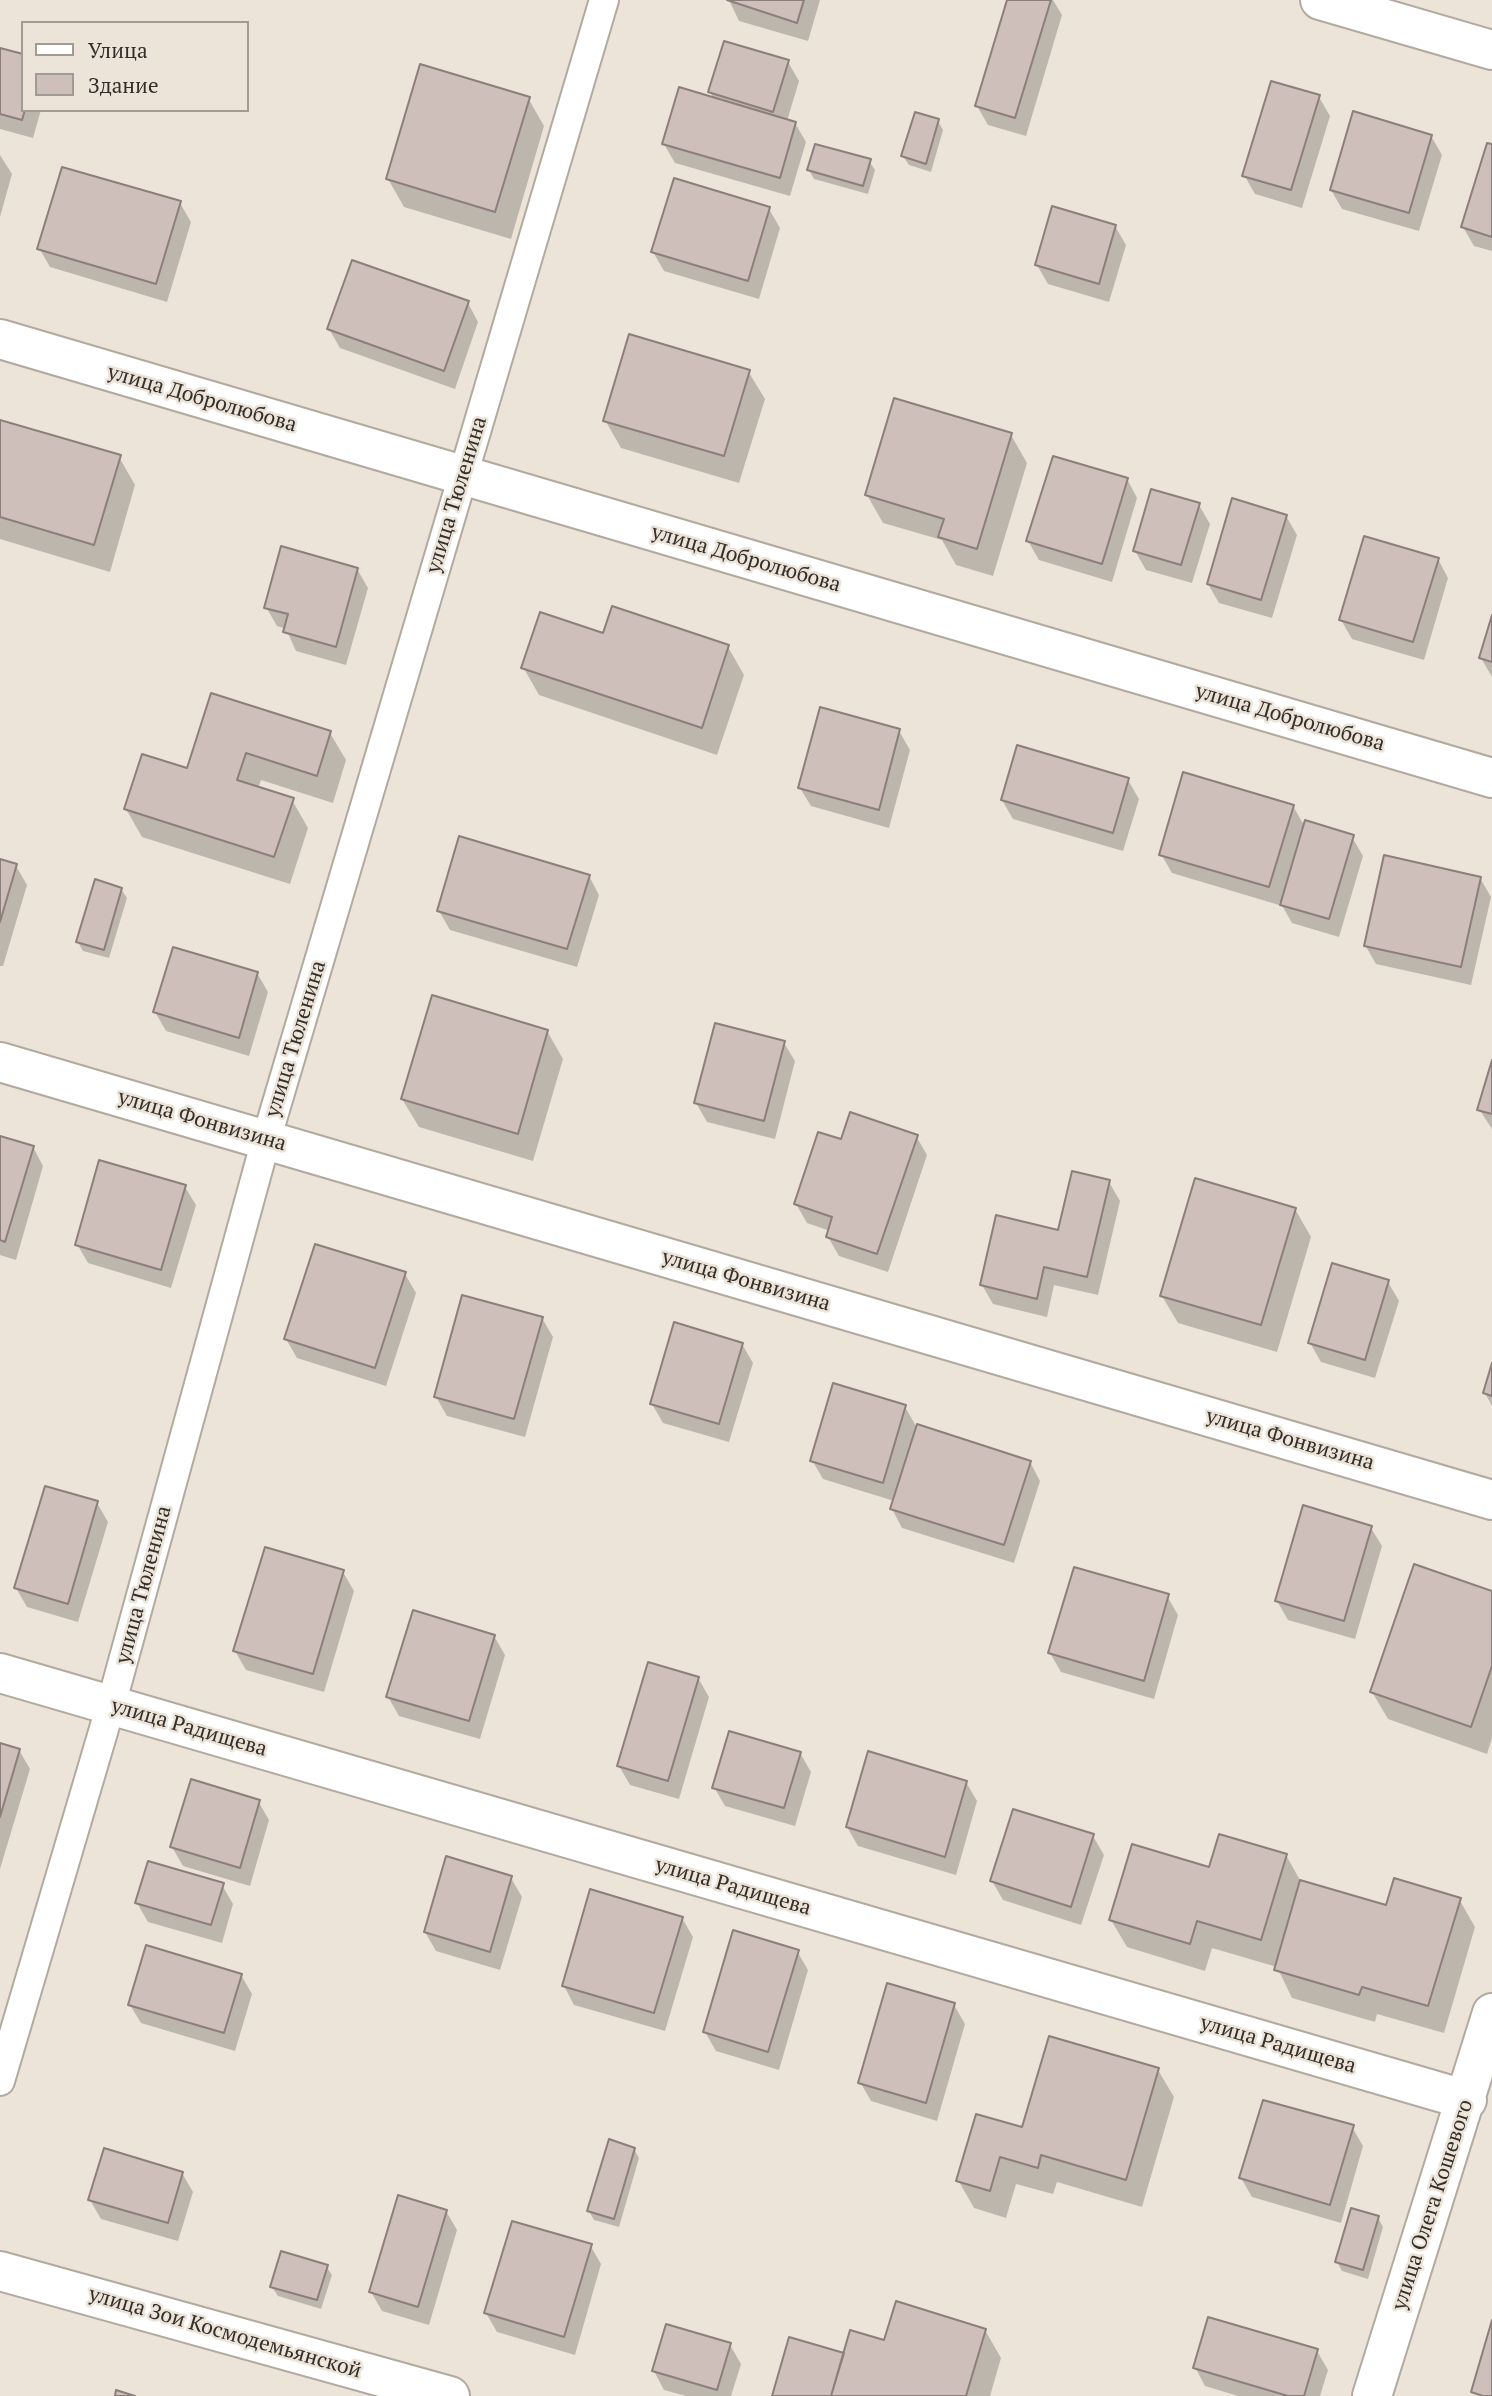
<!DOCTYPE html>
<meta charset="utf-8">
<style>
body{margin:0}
#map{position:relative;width:1492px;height:2396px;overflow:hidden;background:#ede4d9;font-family:"PT Serif",serif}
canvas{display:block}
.legend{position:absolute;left:21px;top:21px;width:228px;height:91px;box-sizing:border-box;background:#ede4d9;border:2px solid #a29b93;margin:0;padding:9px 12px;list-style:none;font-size:21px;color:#322e2a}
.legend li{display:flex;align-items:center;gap:14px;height:35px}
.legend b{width:35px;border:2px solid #a29b93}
</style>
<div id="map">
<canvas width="1492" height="2396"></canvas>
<ul class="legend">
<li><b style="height:9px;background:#fff"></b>Улица</li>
<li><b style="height:19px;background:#cebfbb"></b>Здание</li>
</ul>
</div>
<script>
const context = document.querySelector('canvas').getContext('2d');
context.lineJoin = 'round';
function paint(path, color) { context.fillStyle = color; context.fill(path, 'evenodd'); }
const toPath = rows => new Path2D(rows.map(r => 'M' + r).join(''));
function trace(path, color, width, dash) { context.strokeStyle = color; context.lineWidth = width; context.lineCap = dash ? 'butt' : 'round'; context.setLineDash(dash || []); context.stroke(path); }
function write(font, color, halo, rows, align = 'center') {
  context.font = font + ' "PT Serif",serif'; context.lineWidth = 5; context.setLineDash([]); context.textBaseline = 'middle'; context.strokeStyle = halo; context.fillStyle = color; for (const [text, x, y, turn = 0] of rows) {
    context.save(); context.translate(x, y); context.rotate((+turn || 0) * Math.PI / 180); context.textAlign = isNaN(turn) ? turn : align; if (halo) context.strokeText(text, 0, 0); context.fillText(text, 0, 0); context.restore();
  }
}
paint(toPath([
 [729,0,820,0,808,41,739,21],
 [1009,0,1053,0,1062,15,1026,136,988,125,977,106],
 [0,50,23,110,41,110,33,138,0,129],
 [788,62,799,81,787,121,795,123,806,142,790,196,675,163,664,144,714,99,710,92],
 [1319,97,1330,116,1302,208,1255,194,1244,175],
 [528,98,544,126,511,239,404,207,388,179],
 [938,121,943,130,931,172,909,165,903,156],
 [1431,136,1442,155,1419,231,1342,209,1331,190],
 [1492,146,1492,251,1474,246,1463,227],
 [0,155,12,174,0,217],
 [869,161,875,170,868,194,814,179,809,170],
 [180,203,191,222,167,302,50,267,39,248],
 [769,209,780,228,759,299,664,271,653,252],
 [1115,226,1126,245,1109,302,1048,284,1037,265],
 [468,303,478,322,455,389,340,348,329,329],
 [748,371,765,399,739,483,621,448,605,420],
 [0,425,119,457,135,485,110,572,0,539],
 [1011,435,1027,463,993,576,956,565,942,540,883,523,867,495],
 [1127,479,1137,498,1112,582,1039,560,1028,541],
 [1199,505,1210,524,1192,583,1146,570,1135,551],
 [1286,516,1297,535,1272,618,1219,603,1208,584],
 [1438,559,1448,578,1424,660,1352,639,1341,620],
 [357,569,368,588,346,665,296,651,286,629,277,626,266,607],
 [1492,621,1492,677,1481,658],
 [604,635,728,647,744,675,717,755,539,695,523,667],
 [212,695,330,733,346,760,333,803,261,780,258,789,292,800,308,828,290,884,142,837,126,809,188,771],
 [899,731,910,750,889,828,811,806,800,788],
 [1128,780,1139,799,1123,851,1013,819,1002,800],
 [1293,806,1305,827,1352,837,1363,856,1339,937,1292,923,1280,902,1279,905,1172,873,1161,854],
 [0,861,16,866,27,885,3,966,0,966],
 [589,876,599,895,577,967,450,930,439,911],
 [1480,878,1491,897,1471,985,1376,964,1365,945],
 [121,889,127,898,109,958,83,951,78,942],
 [257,973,268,992,249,1056,166,1031,155,1012],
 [547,1031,563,1059,533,1161,419,1127,402,1099],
 [784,1043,795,1061,775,1139,707,1122,696,1103],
 [1492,1066,1492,1129,1479,1109],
 [916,1136,927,1155,888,1272,839,1256,828,1237,830,1231,807,1223,796,1204,842,1142],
 [0,1137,33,1147,43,1166,16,1260,0,1255],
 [1109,1182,1120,1201,1098,1295,1054,1285,1047,1317,993,1304,982,1285,1060,1232],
 [185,1187,196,1205,171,1288,88,1263,77,1244],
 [1295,1209,1311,1237,1277,1352,1178,1323,1162,1296],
 [405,1274,416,1293,386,1386,297,1358,286,1339],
 [1388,1282,1399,1301,1375,1378,1321,1362,1310,1343],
 [542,1318,553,1337,525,1437,447,1416,436,1397],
 [742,1344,753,1363,729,1442,663,1423,652,1404],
 [1492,1369,1492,1406,1485,1393],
 [905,1407,916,1426,1030,1462,1040,1481,1014,1563,902,1528,892,1509,894,1501,823,1479,812,1460],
 [97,1503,108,1522,78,1622,27,1607,16,1588],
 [1371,1528,1382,1546,1355,1639,1288,1620,1277,1601],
 [343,1572,354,1591,324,1692,246,1670,235,1651],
 [1492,1593,1492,1738,1487,1754,1388,1719,1372,1692],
 [1167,1596,1178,1615,1154,1699,1061,1672,1050,1653],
 [494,1636,505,1655,480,1739,399,1716,388,1697],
 [698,1678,709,1697,679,1799,630,1785,619,1766],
 [0,1745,19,1750,30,1769,0,1869],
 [800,1753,811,1772,795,1826,725,1806,714,1787],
 [966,1782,977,1801,956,1875,858,1846,847,1827],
 [258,1801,269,1820,250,1886,183,1866,172,1847],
 [1093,1836,1104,1855,1081,1925,1003,1900,992,1881],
 [1286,1855,1301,1882,1387,1908,1459,1899,1475,1927,1444,2033,1377,2014,1375,2022,1292,1998,1277,1967,1212,1948,1205,1971,1127,1947,1111,1920,1211,1869],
 [511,1878,522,1897,500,1970,436,1951,425,1932],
 [222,1885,233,1904,222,1943,148,1922,137,1903],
 [682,1918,693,1937,665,2031,574,2005,564,1986],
 [797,1951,808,1970,779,2070,716,2051,705,2032],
 [241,1975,252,1994,235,2051,141,2023,130,2005],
 [954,2005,965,2024,937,2121,871,2101,860,2082],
 [1158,2070,1174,2097,1142,2207,1057,2182,1053,2194,1016,2184,1006,2218,974,2208,958,2180,1023,2129],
 [1352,2127,1363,2146,1341,2223,1252,2197,1241,2178],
 [634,2149,639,2158,619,2227,594,2220,589,2211],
 [182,2173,193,2192,178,2241,101,2219,90,2200],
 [446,2211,457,2230,429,2325,382,2311,371,2292],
 [1378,2218,1383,2227,1368,2279,1342,2271,1337,2262],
 [590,2245,601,2264,575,2355,497,2332,486,2313],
 [326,2266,332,2275,321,2309,278,2296,272,2287],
 [985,2330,1001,2358,990,2396,774,2396,844,2355,885,2342],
 [730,2345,741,2364,731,2396,686,2396,664,2390,654,2371],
 [1317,2351,1328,2370,1320,2396,1238,2396,1205,2386,1195,2367]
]), '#0003');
const building = toPath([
 [727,0,804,0,797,23,727,0],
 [1007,0,1051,0,1015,118,975,106,1007,0],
 [724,41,789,60,773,112,708,92,724,41],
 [0,48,23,54,23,110,25,110,22,120,0,114,0,48],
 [420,64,530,97,495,212,386,179,420,64],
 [1271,81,1320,95,1291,190,1242,176,1271,81],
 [679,87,796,122,780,178,662,144,679,87],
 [1353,111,1432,135,1409,213,1330,190,1353,111],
 [915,112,939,119,926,164,901,156,915,112],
 [1487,143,1492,144,1492,237,1461,227,1487,143],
 [815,144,871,159,863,186,807,170,815,144],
 [62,167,181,201,156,284,37,249,62,167],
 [674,178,770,207,748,281,651,252,674,178],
 [1052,206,1116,225,1099,284,1035,265,1052,206],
 [352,260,469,301,444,371,327,329,352,260],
 [629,334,750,370,724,456,603,421,629,334],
 [894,398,1012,433,977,549,938,537,944,519,865,495,894,398],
 [0,420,121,455,94,545,0,517,0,420],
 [1053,456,1128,478,1102,564,1026,541,1053,456],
 [1151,489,1200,503,1181,565,1133,551,1151,489],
 [1232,498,1287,515,1261,600,1207,584,1232,498],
 [1364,536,1439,558,1413,642,1339,620,1364,536],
 [281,546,358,568,336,647,283,632,288,614,264,608,281,546],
 [612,606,729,645,702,728,521,668,540,612,603,633,612,606],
 [1492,615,1492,662,1479,658,1492,615],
 [211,693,331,731,317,776,246,753,237,780,294,798,274,857,124,809,142,754,187,768,211,693],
 [820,707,900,729,879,810,798,788,820,707],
 [1017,745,1129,778,1113,833,1001,800,1017,745],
 [1183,772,1294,805,1269,887,1159,855,1183,772],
 [1305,820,1354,835,1329,919,1280,905,1305,820],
 [459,836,590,875,567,949,437,911,459,836],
 [1384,855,1481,877,1461,967,1364,946,1384,855],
 [0,859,17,864,0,922,0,859],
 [95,879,122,888,104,950,76,942,95,879],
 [173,947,258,972,239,1038,153,1012,173,947],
 [432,995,548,1030,518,1134,401,1099,432,995],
 [715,1023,785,1041,764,1121,694,1103,715,1023],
 [1492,1060,1492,1114,1477,1110,1492,1060],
 [850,1112,918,1135,877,1254,826,1237,832,1217,794,1204,818,1132,841,1139,850,1112],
 [0,1136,34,1146,5,1242,0,1240,0,1136],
 [99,1160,186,1185,161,1270,75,1245,99,1160],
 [1072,1171,1110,1180,1087,1277,1044,1267,1037,1299,980,1285,996,1215,1058,1230,1072,1171],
 [1195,1178,1296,1208,1261,1325,1160,1296,1195,1178],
 [315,1244,406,1272,375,1368,284,1339,315,1244],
 [1332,1263,1389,1280,1365,1360,1308,1343,1332,1263],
 [462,1295,543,1317,514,1419,434,1397,462,1295],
 [674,1322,743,1343,719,1424,650,1404,674,1322],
 [1492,1363,1492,1396,1483,1393,1492,1363],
 [833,1383,906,1405,883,1483,810,1461,833,1383],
 [917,1424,1031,1461,1004,1545,890,1509,917,1424],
 [45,1486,98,1501,68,1604,14,1588,45,1486],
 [1303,1505,1372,1526,1344,1621,1275,1601,1303,1505],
 [265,1547,344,1570,313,1674,233,1651,265,1547],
 [1414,1564,1492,1591,1492,1666,1471,1727,1370,1692,1414,1564],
 [1074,1567,1169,1594,1144,1681,1048,1653,1074,1567],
 [413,1610,495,1635,469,1721,386,1697,413,1610],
 [648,1662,699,1677,668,1781,617,1766,648,1662],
 [729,1731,801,1752,784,1808,712,1788,729,1731],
 [0,1743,20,1749,0,1817,0,1743],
 [868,1751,967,1781,945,1857,846,1827,868,1751],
 [191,1779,260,1800,240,1868,170,1847,191,1779],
 [1013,1809,1094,1834,1071,1907,990,1881,1013,1809],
 [1219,1834,1287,1854,1261,1940,1197,1921,1190,1944,1109,1920,1132,1844,1209,1867,1219,1834],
 [446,1856,512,1876,490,1952,424,1932,446,1856],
 [148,1861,224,1883,211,1925,135,1903,148,1861],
 [1394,1878,1461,1898,1428,2006,1362,1987,1359,1995,1274,1970,1300,1880,1386,1905,1394,1878],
 [590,1889,683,1917,654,2013,562,1986,590,1889],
 [733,1930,799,1950,768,2052,703,2032,733,1930],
 [146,1945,242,1974,224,2033,128,2005,146,1945],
 [887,1983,955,2003,926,2103,858,2083,887,1983],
 [1049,2036,1159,2068,1126,2180,1041,2155,1038,2168,1000,2157,990,2191,956,2181,976,2114,1022,2127,1049,2036],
 [1263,2100,1354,2125,1330,2205,1239,2178,1263,2100],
 [609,2139,635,2148,614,2219,587,2211,609,2139],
 [104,2148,183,2172,168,2223,88,2200,104,2148],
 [398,2195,447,2210,418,2307,369,2292,398,2195],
 [1351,2208,1379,2216,1363,2270,1335,2262,1351,2208],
 [512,2221,592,2244,564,2337,484,2313,512,2221],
 [281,2251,328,2265,317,2300,270,2287,281,2251],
 [896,2301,986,2329,966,2396,831,2396,850,2330,884,2340,896,2301],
 [1208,2317,1318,2349,1304,2396,1288,2396,1193,2368,1208,2317],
 [1492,2320,1492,2396,1483,2396,1471,2392,1492,2320],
 [666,2324,731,2343,717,2390,652,2371,666,2324],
 [789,2337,844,2353,831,2396,772,2396,789,2337],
 [116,2390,135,2396,115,2396,116,2390]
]);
paint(building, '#cebfbb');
trace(building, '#8c7e7a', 2);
const service = toPath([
 [0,2081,111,1705,266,1140,604,0]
]);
const minor = toPath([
 [1320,0,1492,50],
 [0,339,1492,778],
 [0,1062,1492,1500],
 [0,1673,1467,2100],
 [0,2271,450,2396],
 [1372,2396,1492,2013]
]);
trace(service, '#b2a99f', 32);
trace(minor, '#b2a99f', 42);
trace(service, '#fff', 28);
trace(minor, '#fff', 38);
write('21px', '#322e2a', '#ede4d9', [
 ["улица Добролюбова",202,399,16],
 ["улица Тюленина",457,495,-73],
 ["улица Добролюбова",746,559,16],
 ["улица Добролюбова",1290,718,16],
 ["улица Тюленина",296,1039,-73],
 ["улица Фонвизина",202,1121,16],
 ["улица Фонвизина",746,1281,16],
 ["улица Фонвизина",1290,1440,16],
 ["улица Тюленина",144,1585,-75],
 ["улица Радищева",189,1728,16],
 ["улица Радищева",733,1887,16],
 ["улица Радищева",1278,2045,16],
 ["улица Олега Кошевого",1433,2205,-72],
 ["улица Зои Космодемьянской",225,2333,16]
]);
</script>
